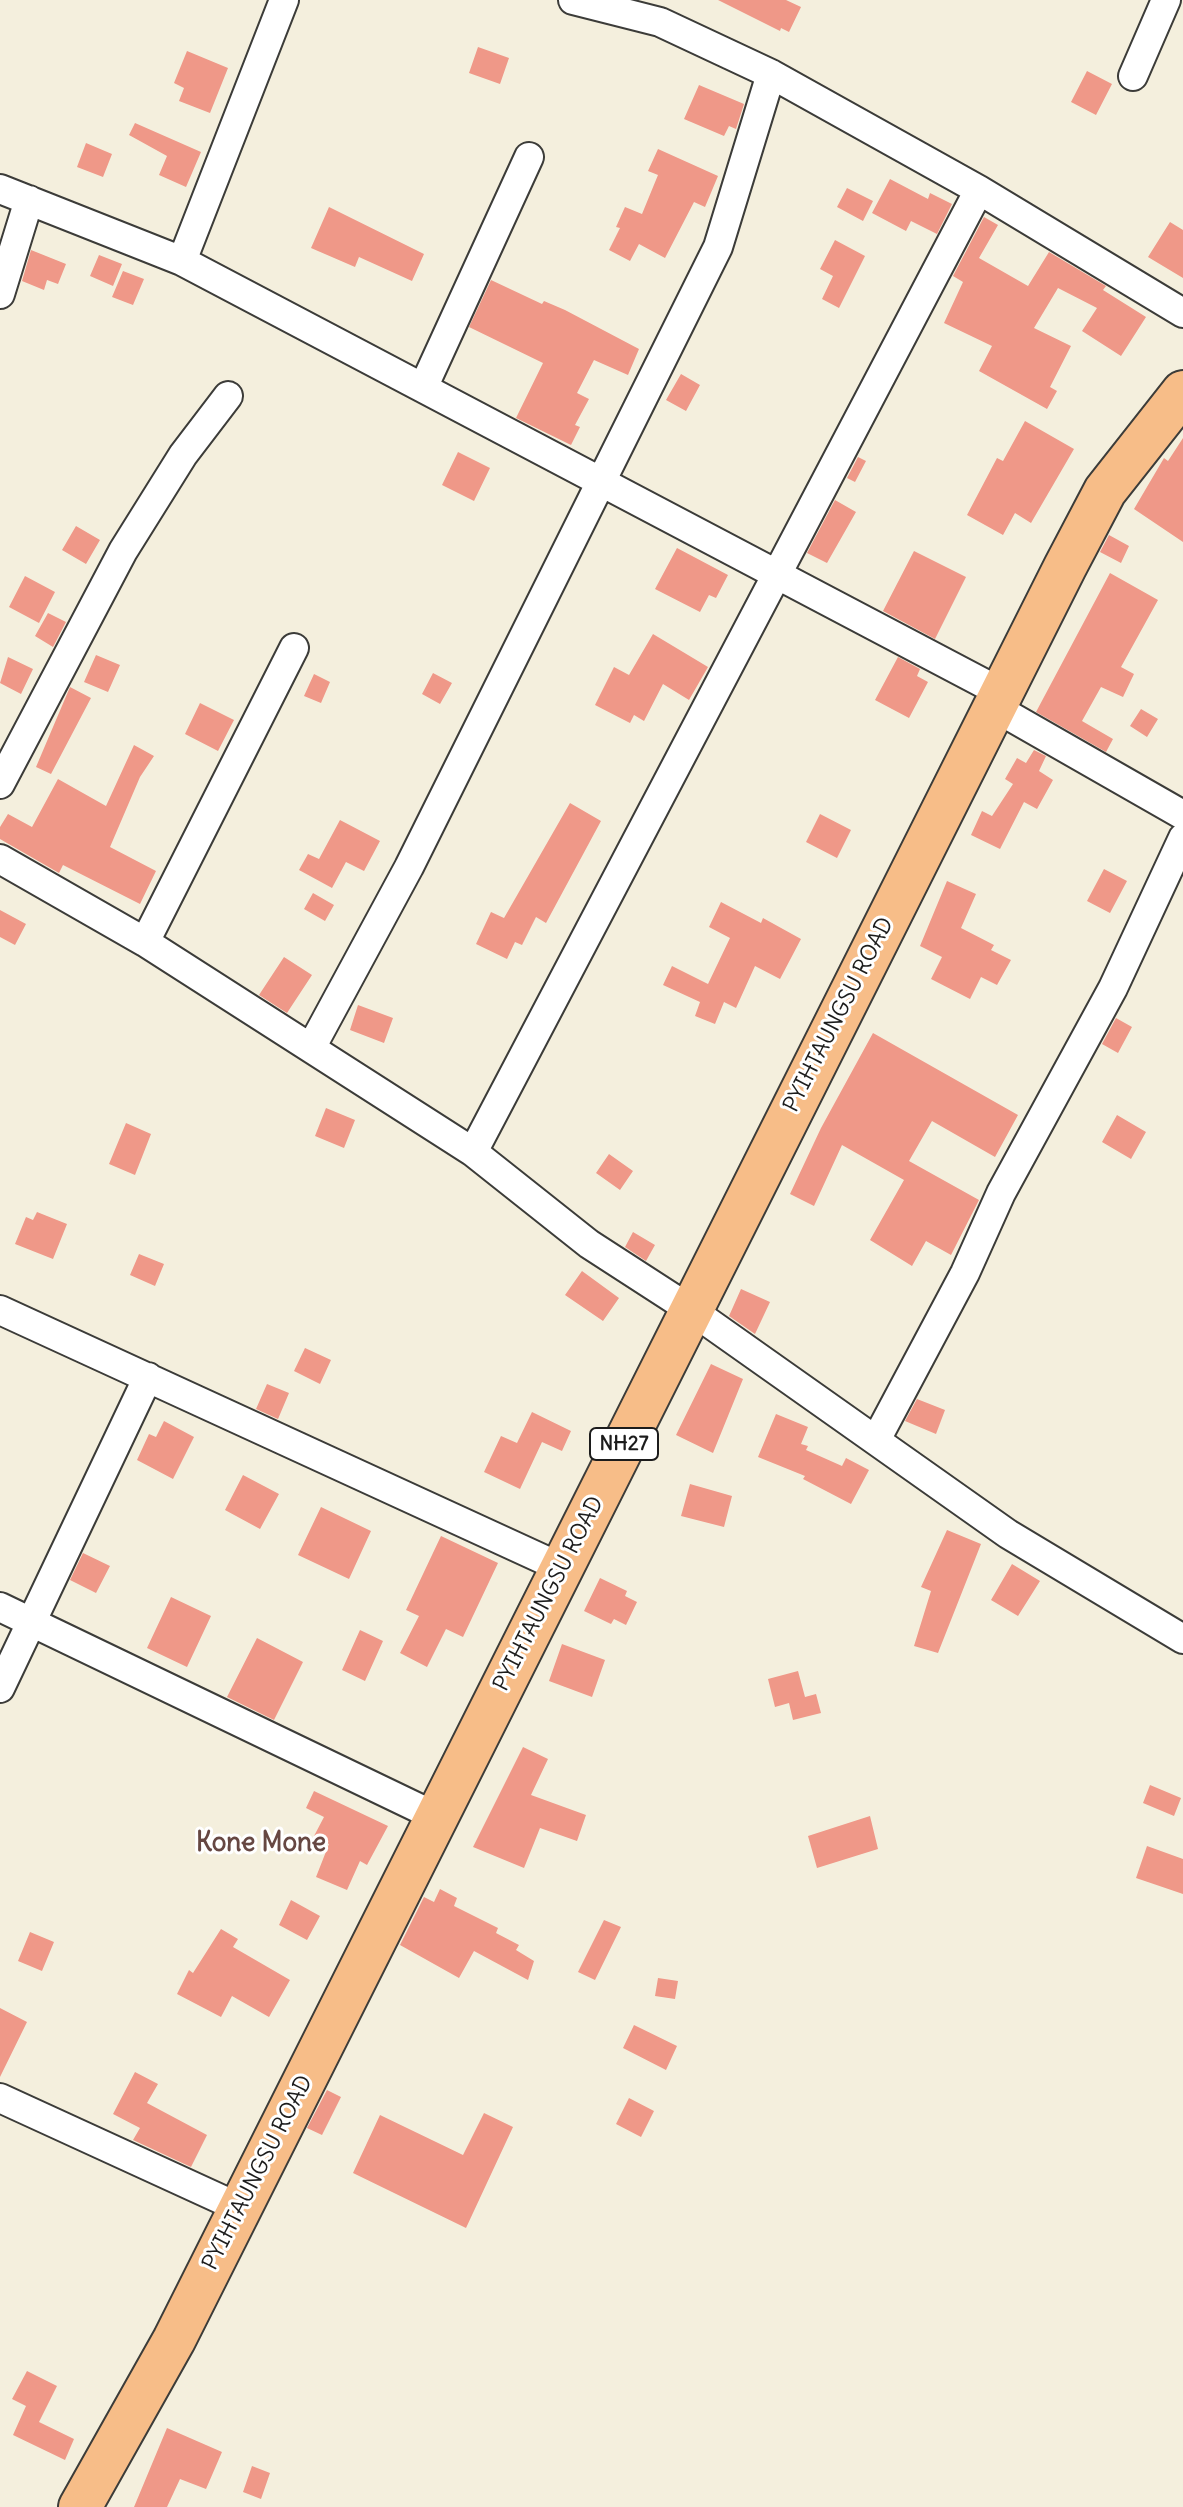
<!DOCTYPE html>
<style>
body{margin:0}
canvas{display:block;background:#f4efdd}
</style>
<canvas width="1183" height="2507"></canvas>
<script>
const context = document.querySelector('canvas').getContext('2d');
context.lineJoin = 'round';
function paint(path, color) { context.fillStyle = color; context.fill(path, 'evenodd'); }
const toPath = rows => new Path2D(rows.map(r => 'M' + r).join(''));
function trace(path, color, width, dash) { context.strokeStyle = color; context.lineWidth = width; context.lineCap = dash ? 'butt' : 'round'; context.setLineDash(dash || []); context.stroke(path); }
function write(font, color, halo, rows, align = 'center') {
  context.font = font + ' Delius,sans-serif'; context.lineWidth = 6; context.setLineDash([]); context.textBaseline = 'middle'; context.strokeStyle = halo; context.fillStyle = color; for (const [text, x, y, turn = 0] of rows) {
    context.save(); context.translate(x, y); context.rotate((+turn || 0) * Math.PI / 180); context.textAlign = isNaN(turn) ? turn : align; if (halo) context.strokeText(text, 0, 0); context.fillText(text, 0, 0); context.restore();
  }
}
paint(toPath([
 [718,0,786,0,801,7,789,32,781,28,780,31],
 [478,47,509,58,500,84,469,73],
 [187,51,228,68,210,113,179,101,184,88,174,83],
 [1087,71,1112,84,1096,115,1071,102],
 [699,85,744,104,736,129,729,126,724,136,684,119],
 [135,123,201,152,186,187,159,175,167,156,129,135],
 [86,143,112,154,103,177,77,167],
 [658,149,718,176,705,207,694,202,665,258,639,244,630,261,609,250,620,228,616,227,625,207,642,214,658,175,648,171],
 [890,179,928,199,930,193,952,204,937,234,911,221,906,231,872,213],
 [847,188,873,201,863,221,837,207],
 [329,207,424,254,412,281,359,257,355,267,311,248],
 [984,217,998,225,979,258,1028,286,1049,252,1106,286,1103,290,1146,317,1121,356,1082,331,1097,308,1058,288,1034,328,1071,346,1050,387,1057,391,1047,409,979,371,992,346,944,323,963,282,953,276],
 [1170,222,1183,230,1183,278,1148,257],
 [835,240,865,256,839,308,822,299,833,276,820,269],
 [31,250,66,264,58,284,47,280,44,290,22,281],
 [99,255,122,264,113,286,90,276],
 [123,271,144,279,133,305,112,297],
 [491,280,542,304,544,301,565,310,639,349,628,375,594,360,577,393,589,399,575,425,580,427,571,445,516,418,543,363,469,327],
 [681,374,700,385,686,411,666,400],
 [1025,421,1074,449,1031,523,1015,513,1003,535,967,515,997,458,1003,461],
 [1183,438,1183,542,1134,509,1164,458,1168,461],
 [458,452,490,468,474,501,442,485],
 [858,457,866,461,855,482,847,478],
 [835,500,856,512,827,563,807,553],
 [76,526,100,540,86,564,62,550],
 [1109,535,1129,546,1121,563,1100,552],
 [677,548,728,575,716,598,709,595,700,612,655,589],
 [914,551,966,577,935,639,883,611],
 [1110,573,1158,600,1121,667,1134,674,1123,697,1101,687,1082,721,1113,739,1106,752,1036,712],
 [25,576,55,592,39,623,9,607],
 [48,613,66,622,53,647,35,636],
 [653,634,708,667,689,700,663,684,644,721,634,715,630,723,595,705,614,667,629,675],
 [96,655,120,665,108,692,84,682],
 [8,657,33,669,21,694,0,683],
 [898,657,920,669,917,676,928,682,909,718,875,700],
 [433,673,452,683,440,704,422,694],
 [314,674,330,682,321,703,304,696],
 [70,687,91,698,51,774,36,767],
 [200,703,234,720,218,751,185,734],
 [1141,709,1158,719,1147,737,1130,726],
 [134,745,154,756,140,777,110,847,156,871,140,904,63,865,59,873,0,839,0,827,8,814,32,827,58,779,106,806],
 [1034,750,1046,756,1039,771,1053,780,1037,809,1024,802,1000,849,971,835,982,811,992,816,1013,784,1005,779,1017,758,1026,763],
 [570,803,601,821,546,923,536,917,522,945,515,942,507,959,476,944,491,912,504,918],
 [820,814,851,830,837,858,806,842],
 [340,820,380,841,364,871,346,862,332,888,299,870,308,854,319,859],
 [1104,869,1127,881,1110,913,1087,901],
 [947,881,976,894,961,928,994,945,991,950,1011,960,997,985,981,977,970,999,931,979,942,957,920,946],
 [313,893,334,905,325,921,304,909],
 [721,902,761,923,763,918,801,939,780,979,755,966,736,1008,724,1002,715,1024,695,1016,700,1002,663,985,672,966,708,984,730,938,709,927],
 [0,910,26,924,15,945,0,937],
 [284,957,312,975,287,1013,259,995],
 [358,1005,393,1018,384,1043,350,1030],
 [1116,1018,1132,1027,1118,1053,1102,1044],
 [873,1033,1018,1115,995,1157,932,1121,909,1161,979,1200,951,1255,926,1241,912,1266,870,1240,904,1180,842,1145,814,1206,790,1194,821,1128],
 [326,1108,355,1120,344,1148,315,1136],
 [1117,1115,1146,1132,1131,1159,1102,1142],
 [126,1123,151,1134,135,1175,109,1164],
 [609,1154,633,1171,620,1190,596,1173],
 [37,1212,67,1224,53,1259,15,1244,26,1217,33,1220],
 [633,1232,655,1245,646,1261,625,1247],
 [139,1254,164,1264,155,1286,130,1275],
 [582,1271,619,1298,603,1321,565,1295],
 [741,1289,770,1302,755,1334,729,1316],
 [305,1348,331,1360,320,1384,294,1371],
 [711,1364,743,1379,713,1453,676,1435],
 [267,1384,289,1393,278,1419,256,1409],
 [917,1399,945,1410,936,1434,905,1421],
 [532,1412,571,1431,562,1451,542,1442,520,1489,484,1472,501,1436,517,1443],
 [776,1414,808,1427,801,1444,808,1446,806,1450,842,1466,846,1458,869,1470,851,1504,803,1479,805,1476,758,1457],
 [164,1421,194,1437,173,1479,137,1460,149,1434,156,1437],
 [243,1475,279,1494,260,1529,225,1510],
 [690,1484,732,1496,724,1527,681,1516],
 [321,1507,371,1531,349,1579,298,1555],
 [947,1530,981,1544,938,1653,914,1646,931,1591,921,1587],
 [441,1536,498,1563,463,1637,446,1629,427,1667,400,1653,419,1616,406,1610],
 [83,1553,110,1566,96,1593,70,1580],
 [1012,1564,1040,1581,1018,1616,991,1600],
 [600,1578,627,1591,625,1596,637,1602,626,1625,614,1619,611,1624,584,1611],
 [171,1597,211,1616,187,1667,147,1648],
 [360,1630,383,1641,365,1681,342,1670],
 [257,1638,303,1662,274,1720,227,1697],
 [562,1644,605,1660,592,1697,549,1681],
 [798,1671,805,1697,816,1694,821,1713,793,1720,789,1703,775,1707,768,1679],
 [523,1747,548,1759,531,1795,586,1815,577,1841,540,1828,524,1868,473,1847],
 [1150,1785,1181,1798,1174,1816,1143,1803],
 [314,1791,388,1826,367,1865,360,1861,347,1890,316,1877,329,1844,314,1836,324,1817,306,1808],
 [870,1816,878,1849,817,1868,808,1836],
 [1147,1846,1183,1859,1183,1894,1136,1878],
 [440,1889,457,1898,454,1906,498,1928,496,1933,519,1945,516,1950,534,1961,528,1980,474,1951,459,1978,400,1945,424,1897,434,1902],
 [291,1900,320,1916,307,1940,279,1925],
 [604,1920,621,1927,595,1980,578,1972],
 [221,1929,238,1939,233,1947,290,1980,269,2017,232,1996,221,2017,177,1994,189,1970,193,1973],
 [30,1932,54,1942,42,1971,18,1961],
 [658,1978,678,1981,675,1999,655,1996],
 [0,2008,27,2022,0,2077],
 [634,2025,677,2046,666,2070,623,2048],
 [135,2072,158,2084,147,2103,207,2135,191,2167,133,2140,140,2128,113,2114],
 [327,2090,341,2097,322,2135,307,2128],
 [629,2098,654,2111,641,2137,616,2124],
 [484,2113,513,2127,466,2228,353,2173,380,2115,463,2155],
 [27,2371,57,2386,39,2422,74,2439,65,2460,13,2435,26,2406,12,2399],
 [167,2428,222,2452,206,2489,180,2479,167,2507,134,2507],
 [252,2466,270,2473,261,2499,243,2492]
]), '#ef9888');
const minor = toPath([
 [573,0,660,22,771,74,979,190,1183,313],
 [1133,76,1166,0],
 [0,189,182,261,1002,693],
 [182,261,284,0],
 [0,294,29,200],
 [423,388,529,157],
 [994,707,1183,815],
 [0,784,123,551,183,455,228,396],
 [0,859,145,942,473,1152,589,1244,691,1310,1008,1534,1183,1639],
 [145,942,294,648],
 [311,1048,409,867,718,247,771,74],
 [473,1152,979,190],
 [0,1310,562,1568],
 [876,1440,965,1273,1001,1193,1113,988,1183,838],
 [0,1607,437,1817],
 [0,1688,148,1377],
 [0,2098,240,2208]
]);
const highway = toPath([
 [80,2507,174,2340,1065,567,1105,491,1183,392]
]);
trace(minor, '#3c3c39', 32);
trace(highway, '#3c3c39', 46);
trace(minor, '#fff', 28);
trace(highway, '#f7bd88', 42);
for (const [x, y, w] of [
 [624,1444,68]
]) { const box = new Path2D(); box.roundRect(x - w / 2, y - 16, w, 32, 6); context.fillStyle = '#fff'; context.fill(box); trace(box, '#1c1c1c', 2); }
write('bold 20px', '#1c1c1c', null, [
 ["NH27",624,1444]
]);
write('22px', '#1c1c1c', '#fff', [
 ["PYIHTAUNGSU ROAD",839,1015,-63],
 ["PYIHTAUNGSU ROAD",549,1594,-63],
 ["PYIHTAUNGSU ROAD",258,2173,-63]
]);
write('bold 26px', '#664742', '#fff', [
 ["Kone Mone",261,1844]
]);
</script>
